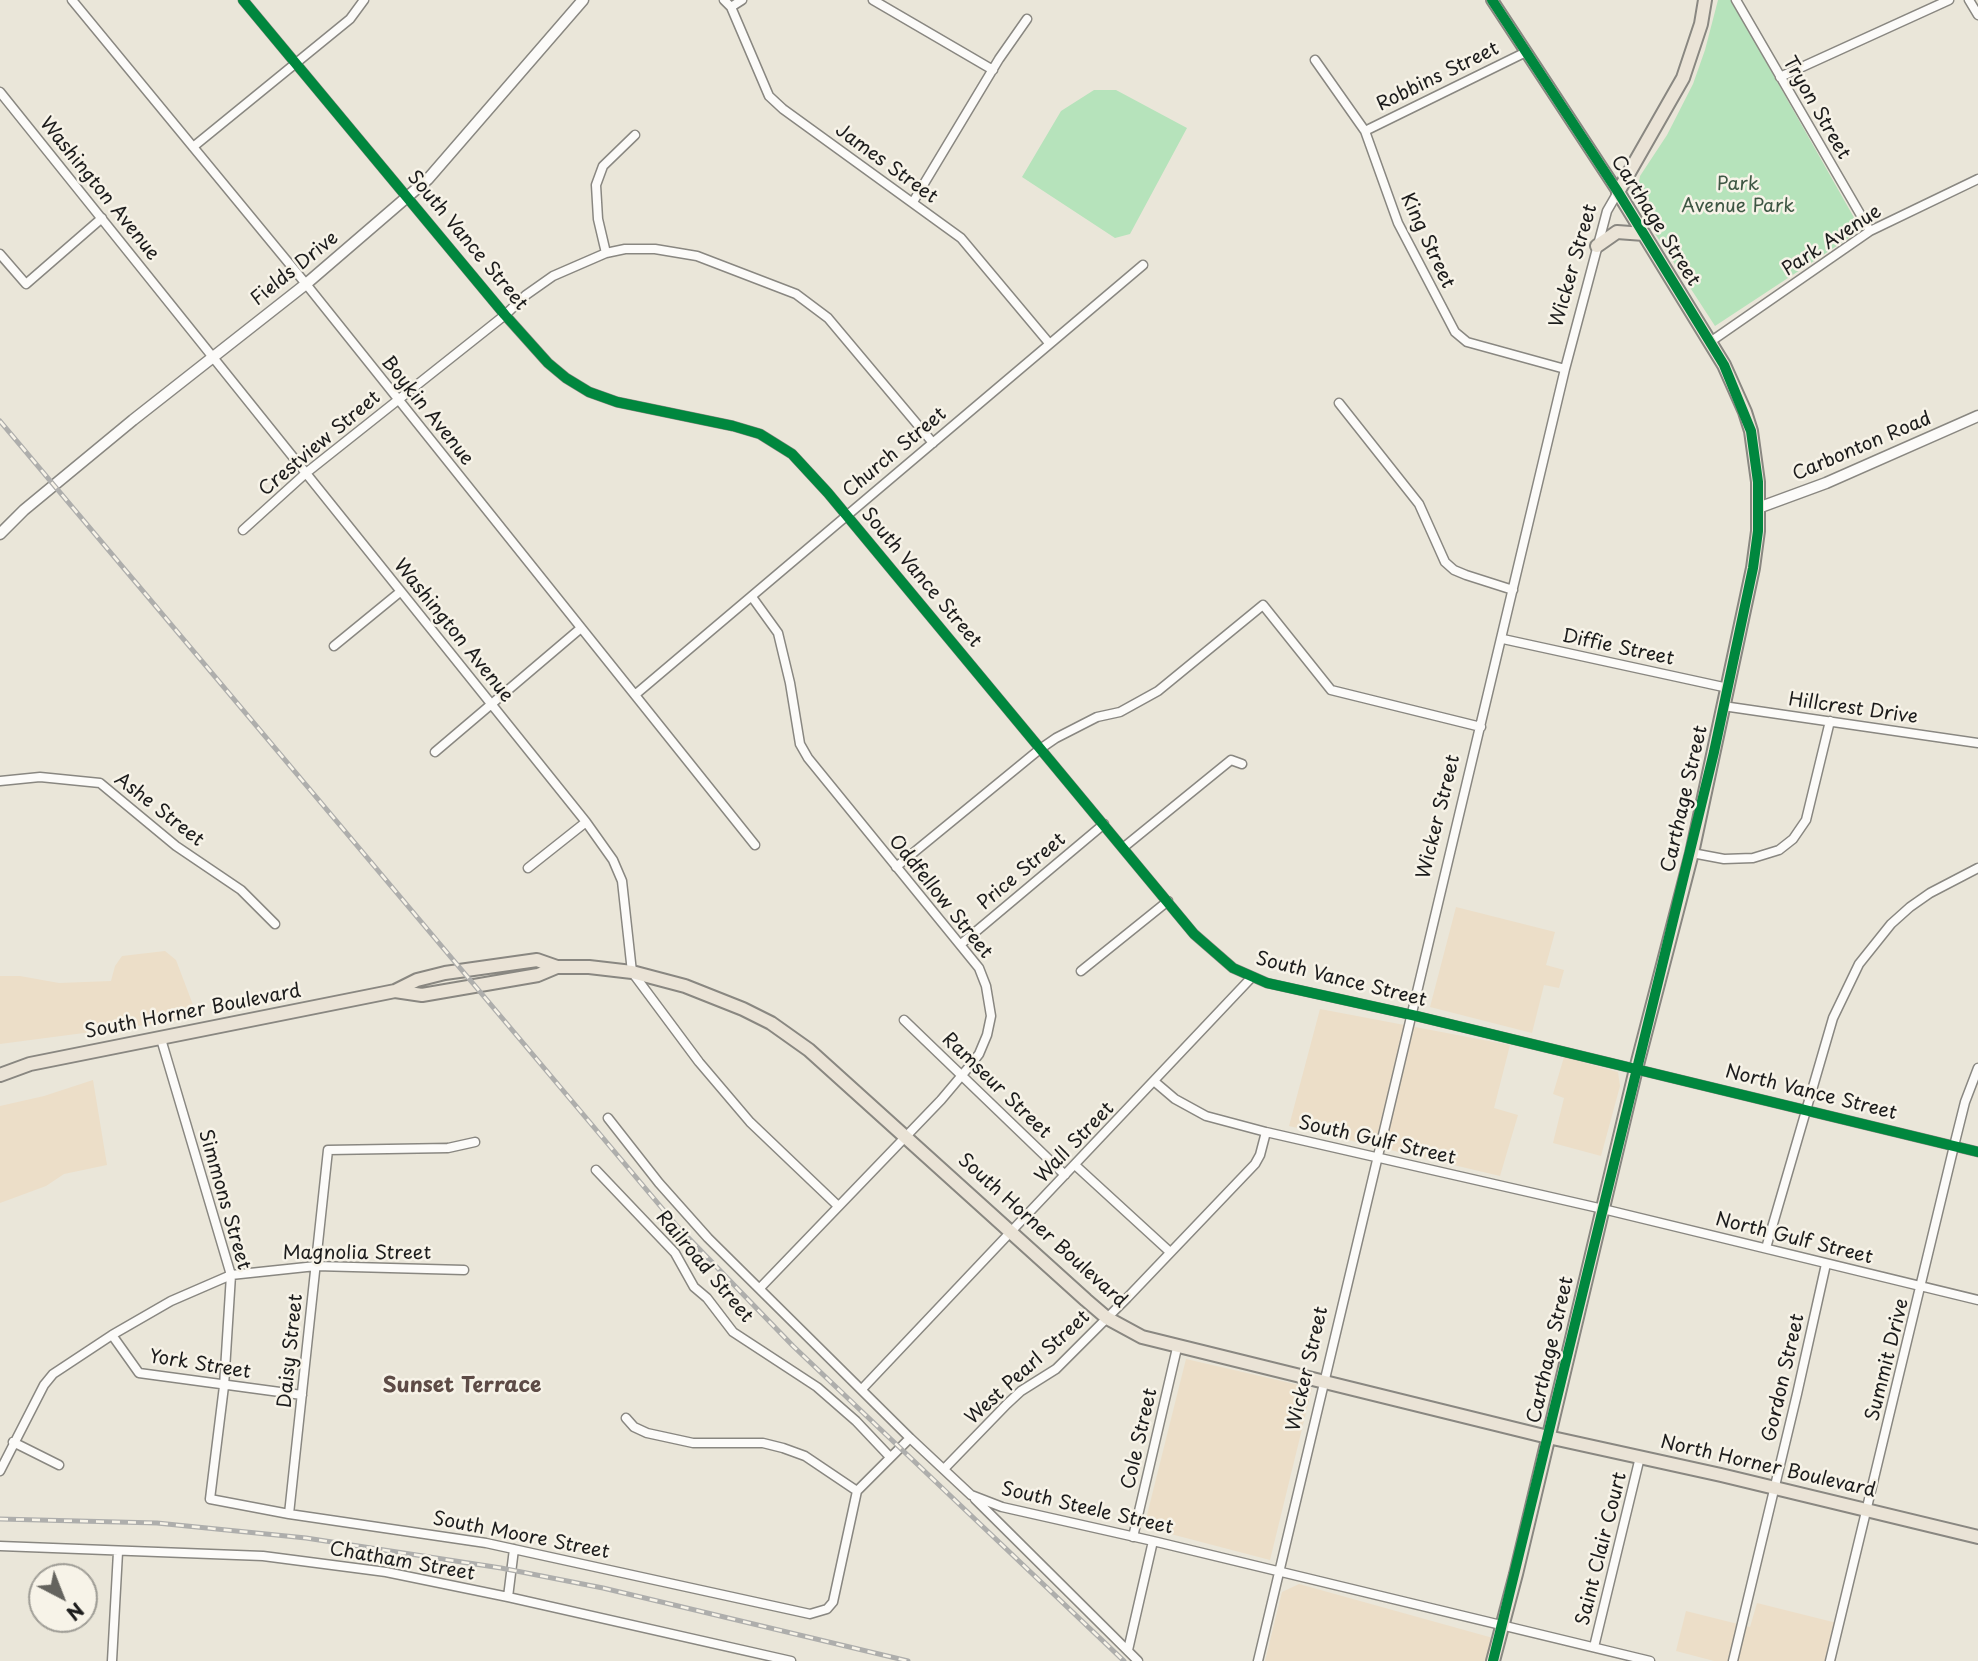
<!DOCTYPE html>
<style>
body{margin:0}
#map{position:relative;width:1978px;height:1661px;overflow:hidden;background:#eae6d9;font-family:"Playpen Sans",sans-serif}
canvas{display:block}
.north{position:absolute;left:28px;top:1563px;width:70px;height:70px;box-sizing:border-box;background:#f7f3e8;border:2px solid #9f9d96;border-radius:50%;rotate:138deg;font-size:19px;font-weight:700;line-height:28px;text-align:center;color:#1c1c1c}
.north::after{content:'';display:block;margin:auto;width:24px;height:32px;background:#64635e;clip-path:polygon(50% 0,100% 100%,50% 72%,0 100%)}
</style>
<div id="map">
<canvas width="1978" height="1661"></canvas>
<div class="north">N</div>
</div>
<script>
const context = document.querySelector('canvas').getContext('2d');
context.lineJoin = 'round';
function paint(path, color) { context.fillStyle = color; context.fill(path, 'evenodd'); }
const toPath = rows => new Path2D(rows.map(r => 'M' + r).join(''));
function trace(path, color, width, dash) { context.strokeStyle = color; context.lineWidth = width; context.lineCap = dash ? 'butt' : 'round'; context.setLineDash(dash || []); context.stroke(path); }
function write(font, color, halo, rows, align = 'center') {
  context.font = font + ' "Playpen Sans",sans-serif'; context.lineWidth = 5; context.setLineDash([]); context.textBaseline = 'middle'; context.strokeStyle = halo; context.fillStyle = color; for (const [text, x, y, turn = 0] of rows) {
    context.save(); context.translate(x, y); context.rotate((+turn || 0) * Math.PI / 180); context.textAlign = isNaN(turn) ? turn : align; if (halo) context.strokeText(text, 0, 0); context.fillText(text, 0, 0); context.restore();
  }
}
paint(toPath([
 [1456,907,1555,932,1546,965,1564,970,1559,988,1544,985,1532,1033,1430,1007],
 [165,951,176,960,198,1018,0,1044,0,976,20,976,59,983,111,981,115,966,122,956],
 [1320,1009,1510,1045,1494,1108,1518,1115,1500,1176,1289,1126],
 [1564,1057,1618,1072,1620,1086,1601,1156,1553,1143,1564,1098,1553,1094],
 [93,1080,107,1165,64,1174,46,1186,0,1203,0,1106,44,1096],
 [1186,1359,1312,1388,1270,1560,1144,1527],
 [1299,1584,1493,1638,1487,1661,1265,1661,1282,1592],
 [1757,1603,1837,1623,1827,1661,1714,1661,1676,1651,1686,1611,1750,1627]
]), '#ecdec8');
paint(toPath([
 [1718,0,1731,0,1861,230,1715,326,1641,212,1636,197,1640,176,1667,135,1693,84,1705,50],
 [1094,90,1116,90,1187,128,1130,234,1115,238,1022,177,1061,111]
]), '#b6e3bb');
const minor = toPath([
 [72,0,306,284,755,845],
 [243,0,505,315,548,363,566,378,589,392,617,402,733,426,760,434,792,454,828,493,1194,934,1233,968,1267,983,1412,1015,1978,1152],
 [724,0,731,7,769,96,783,109,961,238,1049,343],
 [873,0,993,70],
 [1736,0,1870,231],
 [1969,0,1978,15],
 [731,7,742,0],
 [1315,60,1365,131,1398,223,1455,332,1467,342,1565,369],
 [1780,77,1949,0],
 [0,92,586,822,613,860,622,881,632,972,699,1062,750,1122,837,1205],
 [1365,131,1526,52],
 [193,147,350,19,364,0],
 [913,202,999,59,1027,19],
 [606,253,598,219,596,185,603,166,635,135],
 [0,254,26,284,102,218],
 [1710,342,1870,231,1978,179],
 [1339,403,1419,504,1445,562,1454,570,1466,575,1513,590],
 [243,530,306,473,505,315,526,295,553,276,606,253,625,249,655,249,697,256,796,294,828,318,933,443],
 [752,597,778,633,790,683,800,744,808,758,979,968,986,986,991,1016,987,1035,979,1054,968,1068,941,1100,760,1288],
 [1503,639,1728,688],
 [334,646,400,592],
 [636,694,1143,265],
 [1723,706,1978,743],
 [435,752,581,628],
 [0,781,40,777,100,783,176,846,241,890,275,924],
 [1124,847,1231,760,1242,764],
 [1692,853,1724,859,1753,858,1779,850,1793,839,1806,820,1830,721],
 [896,867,1040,749,1056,738,1097,717,1120,712,1158,691,1263,605,1331,690,1481,727],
 [528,868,586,822],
 [961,944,1104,824],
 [1081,971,1168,901],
 [904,1020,1065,1175],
 [161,1039,231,1275,224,1386,210,1499,289,1514,486,1543,810,1614,827,1609,833,1602,857,1491,910,1438],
 [1155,1082,1175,1099,1206,1116,1266,1132,1603,1209,1978,1300],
 [608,1118,659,1183,708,1238,910,1438,971,1495,1002,1507,1153,1541,1650,1661],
 [1075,1165,1170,1252],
 [596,1170,675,1253,694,1287,707,1298,733,1332,817,1387,856,1421,890,1457],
 [1766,1248,1833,1018,1859,964,1891,924,1910,907,1930,893,1978,868],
 [112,1335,139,1373,302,1395],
 [862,1389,1251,978],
 [626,1418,634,1427,647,1433,693,1443,763,1443,783,1448,805,1456,857,1491],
 [13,1442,59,1465],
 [944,1469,1007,1404,1021,1391,1056,1369,1127,1298,1255,1164,1260,1155,1266,1132],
 [0,1471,44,1385,53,1374,112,1335,171,1301,231,1275,316,1266,464,1270],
 [975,1499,1138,1661],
 [289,1514,328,1150,448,1148,475,1142],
 [1133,1537,1177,1348],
 [0,1546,263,1556,386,1572,508,1597,791,1661],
 [508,1597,514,1549],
 [1594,1647,1640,1457],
 [1128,1650,1153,1541],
 [112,1661,118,1552],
 [1258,1661,1565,369,1607,211,1618,192],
 [1733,1661,1797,1394,1826,1264],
 [1830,1661,1954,1146,1965,1102,1978,1068]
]);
const tertiary = toPath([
 [1758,508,1826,483,1978,416],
 [0,534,24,510,133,420,306,284,428,179,583,0]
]);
const secondary = toPath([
 [1492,0,1618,192]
]);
const primary = toPath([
 [1597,246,1617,232,1644,234],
 [395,991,422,995,538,975,557,967,589,967,632,972,685,986,743,1009,771,1023,809,1050,1086,1300,1107,1318,1142,1337,1548,1437,1721,1475,1978,1537],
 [0,1075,30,1064,395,991,417,980,445,973,537,960,557,967],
 [1493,1661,1516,1574,1636,1069,1692,853,1753,568,1758,531,1758,482,1751,431,1745,412,1724,365,1618,192,1683,78,1701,24,1705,0]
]);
trace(minor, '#898781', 11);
trace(tertiary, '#898781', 13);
trace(secondary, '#898781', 14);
trace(primary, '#898781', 16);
trace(minor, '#fcfbf9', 8);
trace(tertiary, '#fcfbf9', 10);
trace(secondary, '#f5f1eb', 10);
trace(primary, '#eae3d6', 12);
const rail = toPath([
 [0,421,677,1226,793,1346,1124,1661],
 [0,1519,157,1523,306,1538,501,1568,603,1588,908,1661]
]);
trace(rail, '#aeaeac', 5);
trace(rail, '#f7f3e8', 2.5, [8]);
trace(toPath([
 [243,0,505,315,548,363,566,378,589,392,617,402,733,426,760,434,792,454,828,493,1194,934,1233,968,1267,983,1412,1015,1978,1152],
 [1492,0,1618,192,1724,365,1751,431,1758,482,1758,531,1753,568,1714,752,1493,1661]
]), '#00873e', 10);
write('19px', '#1c1c1c', '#f7f3e8', [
 ["Robbins Street",1438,77,-26],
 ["Tryon Street",1816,108,60],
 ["James Street",886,164,36],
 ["Washington Avenue",99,189,51],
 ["Carthage Street",1655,221,58],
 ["South Vance Street",467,241,50],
 ["King Street",1427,241,65],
 ["Park Avenue",1832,241,-33],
 ["Wicker Street",1574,266,-74],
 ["Fields Drive",295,269,-39],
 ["Boykin Avenue",427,411,51],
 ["Crestview Street",320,444,-40],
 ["Carbonton Road",1862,447,-23],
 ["Church Street",895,453,-40],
 ["South Vance Street",921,578,50],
 ["Washington Avenue",453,631,51],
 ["Diffie Street",1618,648,12],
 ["Hillcrest Drive",1853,709,8],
 ["Carthage Street",1685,799,-77],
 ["Ashe Street",159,810,38],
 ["Wicker Street",1439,817,-76],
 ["Price Street",1022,872,-40],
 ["Oddfellow Street",940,897,51],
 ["South Vance Street",1341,980,14],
 ["South Horner Boulevard",193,1012,-11],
 ["Ramseur Street",996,1086,44],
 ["North Vance Street",1811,1093,14],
 ["South Gulf Street",1377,1141,13],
 ["Wall Street",1075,1143,-46],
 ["Simmons Street",224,1200,74],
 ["South Horner Boulevard",1042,1231,42],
 ["North Gulf Street",1794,1239,14],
 ["Magnolia Street",357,1254],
 ["Railroad Street",704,1267,50],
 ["Carthage Street",1551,1350,-77],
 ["Daisy Street",291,1351,-84],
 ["Summit Drive",1888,1360,-76],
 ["York Street",200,1365,9],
 ["West Pearl Street",1028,1368,-42],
 ["Wicker Street",1308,1369,-77],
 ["Gordon Street",1784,1378,-77],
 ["Cole Street",1140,1439,-77],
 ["North Horner Boulevard",1768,1467,13],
 ["South Steele Street",1087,1509,13],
 ["South Moore Street",521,1536,11],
 ["Saint Clair Court",1602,1549,-76],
 ["Chatham Street",402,1562,10]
]);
write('19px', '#3e5744', '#f7f3e8', [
 ["Park",1738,185],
 ["Avenue Park",1738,207]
]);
write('bold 21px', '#5d4b46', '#f7f3e8', [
 ["Sunset Terrace",462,1386]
]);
</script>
